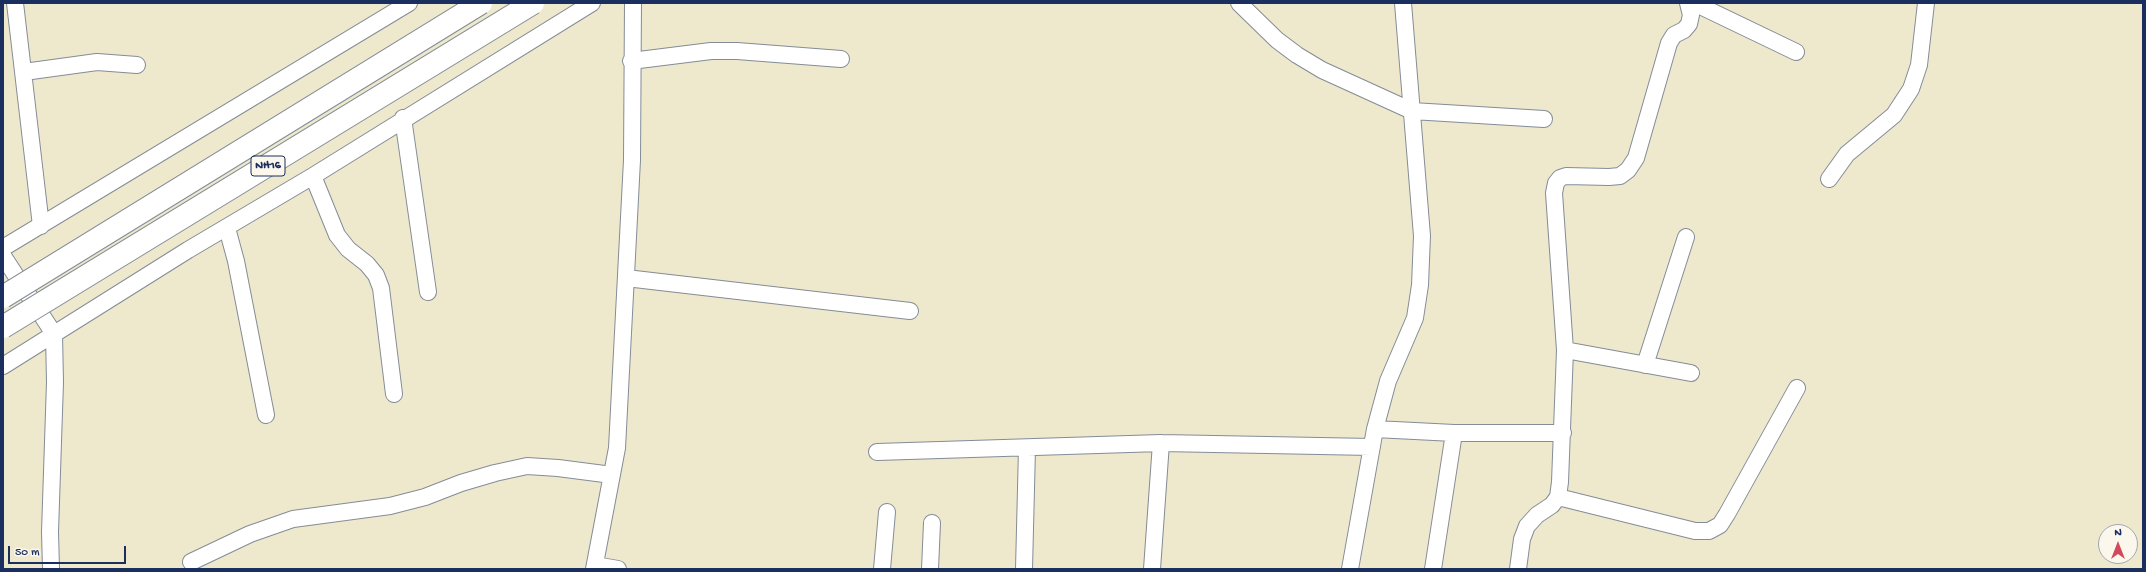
<!DOCTYPE html>
<style>
body{margin:0}
#map{position:relative;width:2146px;height:572px;overflow:hidden;background:#eee8cd;font-family:"Gochi Hand",sans-serif}
canvas{display:block}
.frame{position:absolute;inset:0;border:4px solid #1b2f5e;pointer-events:none}
.north{position:absolute;left:2098px;top:524px;width:40px;height:40px;box-sizing:border-box;background:#fbf7ec;border:1px solid #a1a7b3;border-radius:50%;rotate:0deg;font-size:11px;font-weight:700;line-height:16px;text-align:center;color:#1b2f5e}
.north::after{content:'';display:block;margin:auto;width:14px;height:18px;background:#d1495b;clip-path:polygon(50% 0,100% 100%,50% 72%,0 100%)}
.scale{position:absolute;left:8px;top:546px;width:118px;height:18px;box-sizing:border-box;border:2px solid #1b2f5e;border-top:0;padding-left:5px;font-size:12px;line-height:14px;white-space:nowrap;color:#1b2f5e;-webkit-text-stroke:3px #fbf7ec;paint-order:stroke}
</style>
<div id="map">
<canvas width="2146" height="572"></canvas>
<div class="frame"></div>
<div class="north">N</div>
<div class="scale">50 m</div>
</div>
<script>
const context = document.querySelector('canvas').getContext('2d');
context.lineJoin = 'round';
const toPath = rows => new Path2D(rows.map(r => 'M' + r).join(''));
function trace(path, color, width, dash) { context.strokeStyle = color; context.lineWidth = width; context.lineCap = dash ? 'butt' : 'round'; context.setLineDash(dash || []); context.stroke(path); }
function write(font, color, halo, rows, align = 'center') {
  context.font = font + ' "Gochi Hand",sans-serif'; context.lineWidth = 3.5; context.setLineDash([]); context.textBaseline = 'middle'; context.strokeStyle = halo; context.fillStyle = color; for (const [text, x, y, turn = 0] of rows) {
    context.save(); context.translate(x, y); context.rotate((+turn || 0) * Math.PI / 180); context.textAlign = isNaN(turn) ? turn : align; if (halo) context.strokeText(text, 0, 0); context.fillText(text, 0, 0); context.restore();
  }
}
const minor = toPath([
 [15,3,41,226],
 [1239,3,1277,40,1297,55,1322,70,1412,111,1544,119],
 [1694,3,1796,52],
 [631,61,711,51,737,51,841,59],
 [24,72,97,62,137,65],
 [403,118,428,292],
 [313,176,337,235,348,249,367,264,376,275,381,288,394,394],
 [1829,179,1847,154,1894,115,1911,89,1919,65,1926,3],
 [227,228,236,261,266,415],
 [3,248,409,3],
 [3,256,54,334,55,382,50,532,51,569],
 [626,278,910,311],
 [1565,350,1691,373],
 [1645,365,1686,237],
 [3,366,188,250,313,176,592,3],
 [1375,429,1454,433,1563,433],
 [877,452,1161,443,1372,447],
 [1558,497,1695,531,1709,531,1720,525,1727,514,1797,388],
 [191,562,250,534,293,519,390,506,425,497,461,483,495,473,527,466,558,468,612,475],
 [595,565,618,569],
 [594,569,617,448,632,160,633,3],
 [882,569,887,512],
 [930,569,932,523],
 [1024,569,1027,448],
 [1152,569,1161,443],
 [1350,569,1375,429,1388,381,1415,318,1420,285,1422,236,1403,3],
 [1433,569,1454,433],
 [1518,569,1522,539,1527,526,1537,515,1552,505,1558,497,1560,482,1565,350,1554,193,1556,183,1560,178,1566,176,1609,177,1620,176,1628,170,1636,158,1669,43,1674,35,1684,30,1689,24,1691,15,1688,3]
]);
trace(minor, '#848c96', 18);
trace(minor, '#fff', 16);
const highwayBridge = toPath([
 [3,297,481,3],
 [3,327,533,3]
]);
trace(highwayBridge, '#848c96', 24, []);
trace(highwayBridge, '#fff', 22);
for (const [x, y, w] of [
 [268,166,34]
]) { const box = new Path2D(); box.roundRect(x - w / 2, y - 10, w, 20, 3); context.fillStyle = '#fbf7ec'; context.fill(box); trace(box, '#1b2f5e', 1); }
write('bold 12px', '#1b2f5e', null, [
 ["NH16",268,166]
]);
</script>
